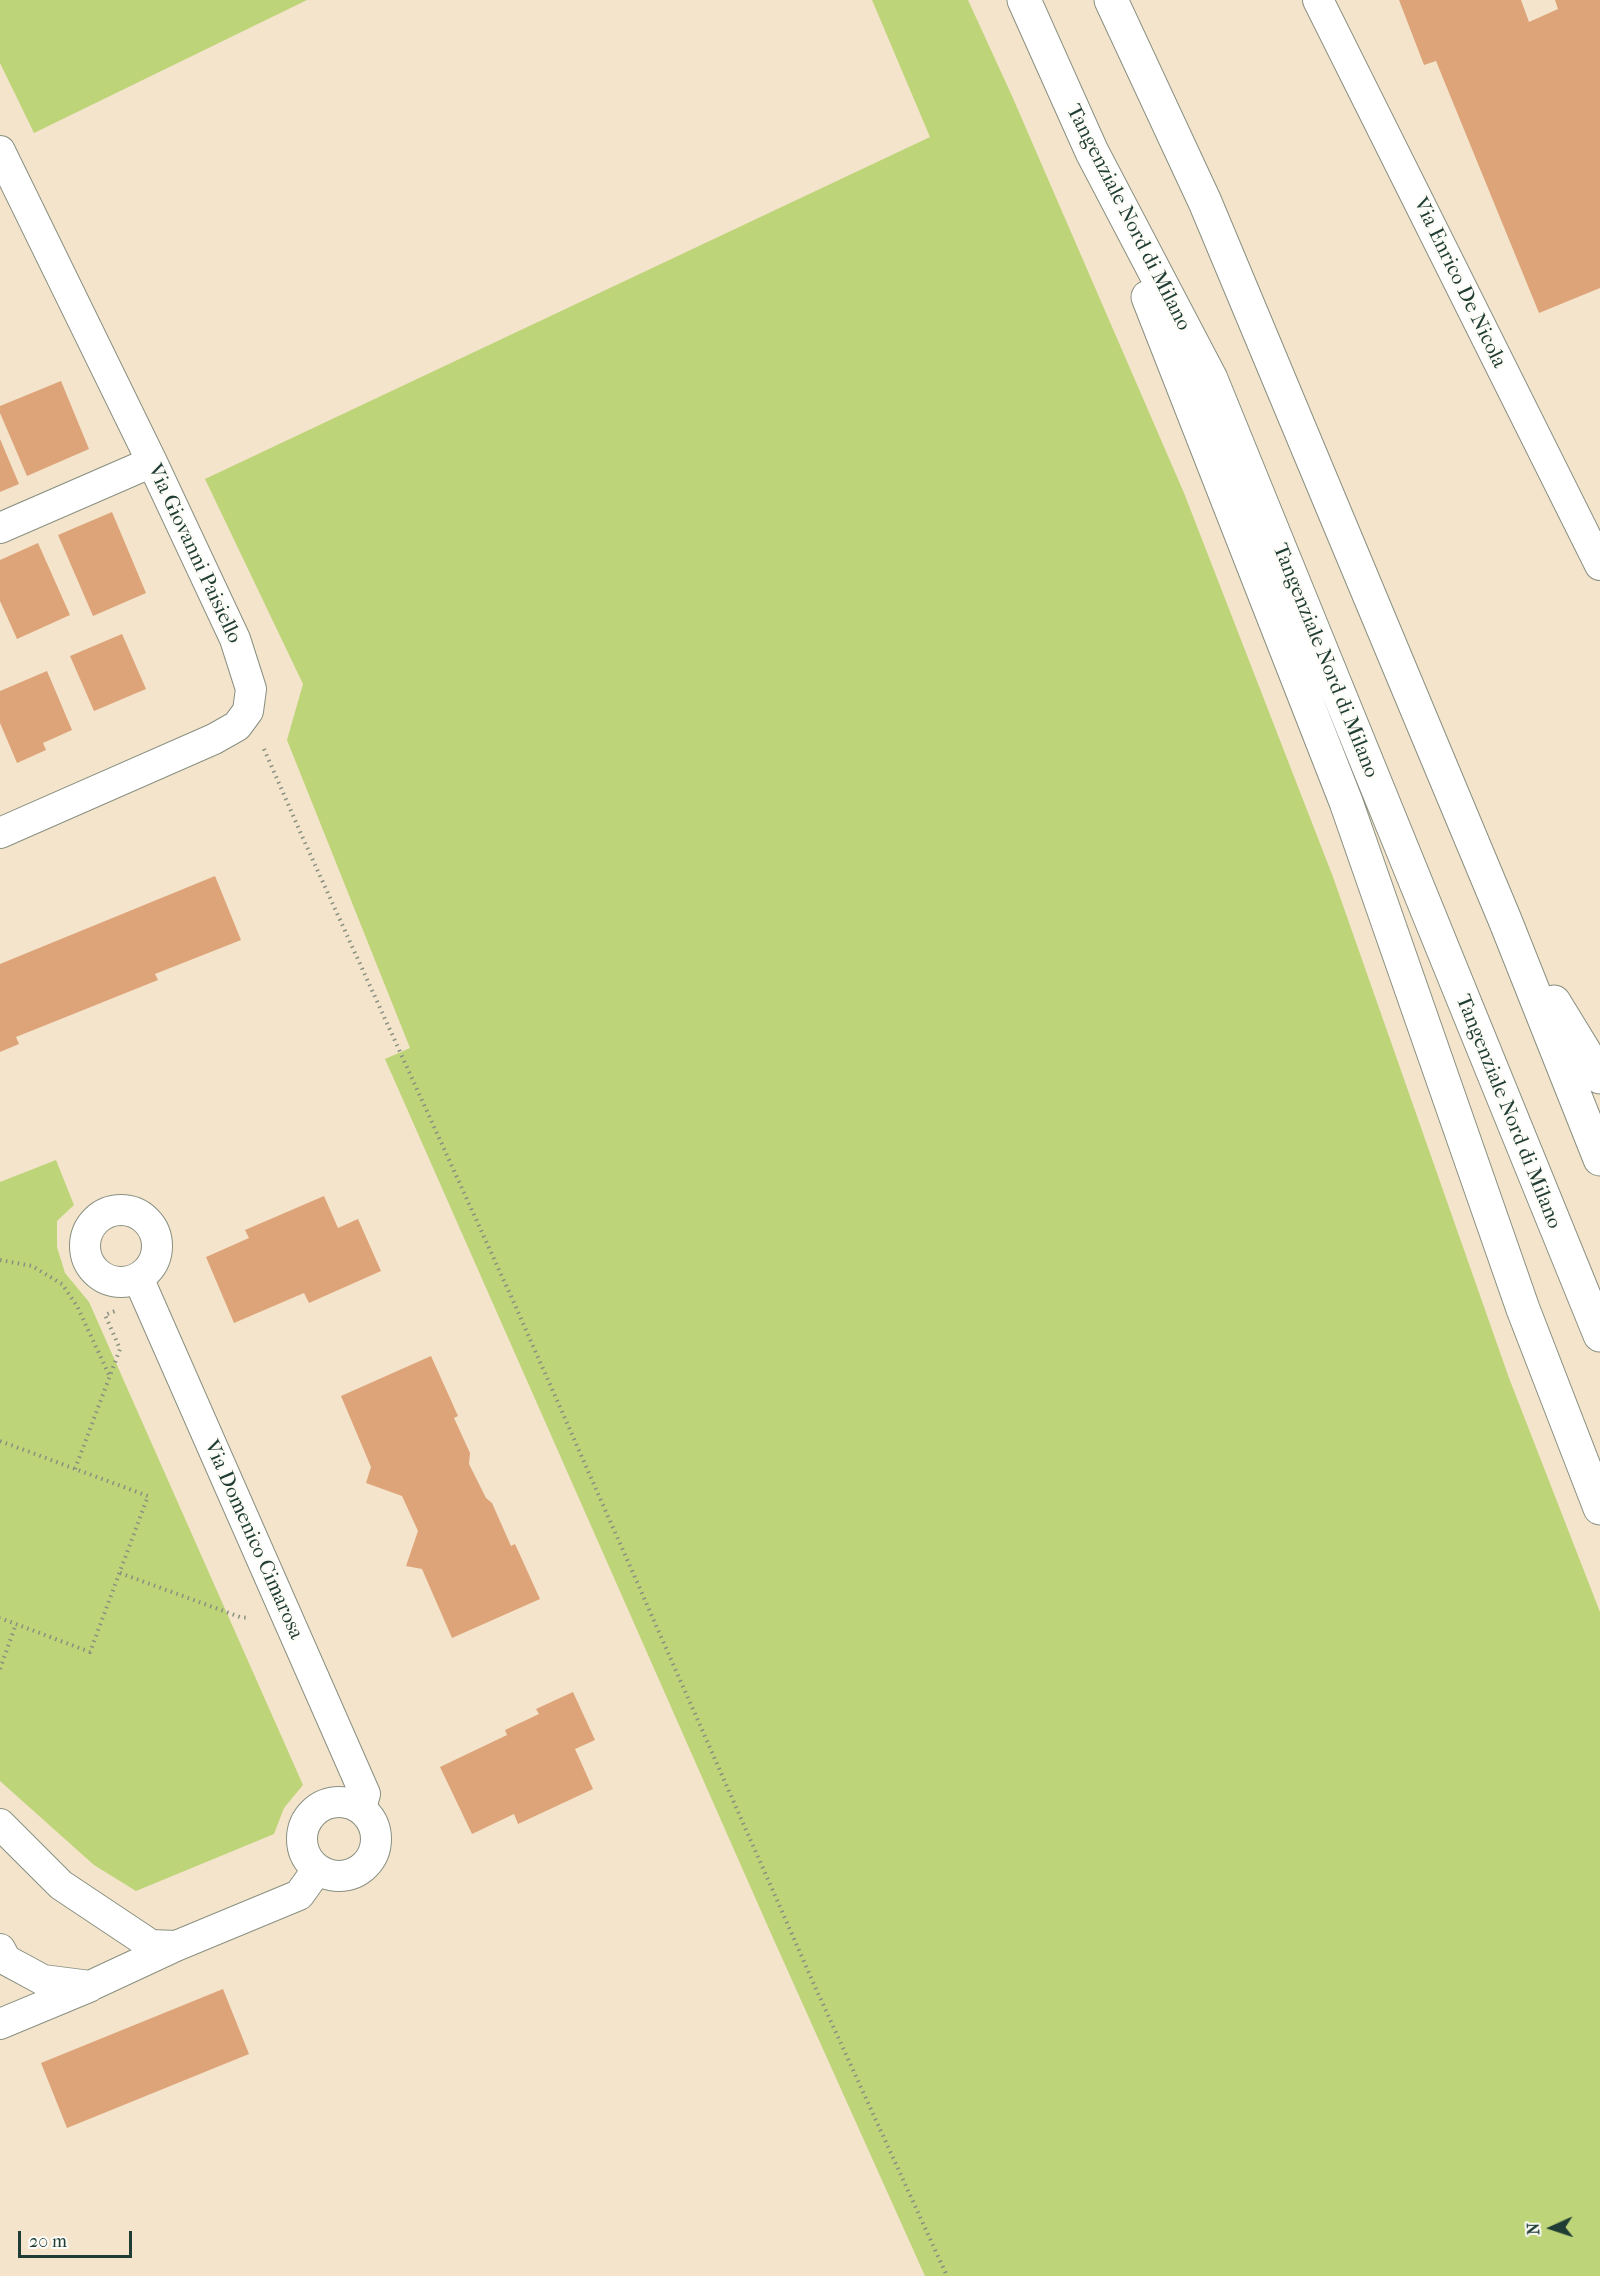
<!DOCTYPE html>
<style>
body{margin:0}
#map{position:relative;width:1600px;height:2276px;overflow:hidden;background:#f3e4cb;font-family:"IM FELL French Canon",serif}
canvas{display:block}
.north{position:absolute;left:1522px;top:2198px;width:60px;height:60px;-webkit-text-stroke:4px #fdfcf7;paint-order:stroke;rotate:267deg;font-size:16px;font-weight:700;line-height:24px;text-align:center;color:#1f3d34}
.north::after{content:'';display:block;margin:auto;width:21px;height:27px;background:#1f3d34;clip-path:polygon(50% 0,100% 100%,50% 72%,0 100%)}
.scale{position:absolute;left:18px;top:2231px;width:114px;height:27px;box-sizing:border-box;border:3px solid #1f3d34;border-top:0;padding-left:8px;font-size:18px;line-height:21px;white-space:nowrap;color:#1f3d34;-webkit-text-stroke:4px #fdfcf7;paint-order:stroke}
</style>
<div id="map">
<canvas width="1600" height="2276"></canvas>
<div class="north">N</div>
<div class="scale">20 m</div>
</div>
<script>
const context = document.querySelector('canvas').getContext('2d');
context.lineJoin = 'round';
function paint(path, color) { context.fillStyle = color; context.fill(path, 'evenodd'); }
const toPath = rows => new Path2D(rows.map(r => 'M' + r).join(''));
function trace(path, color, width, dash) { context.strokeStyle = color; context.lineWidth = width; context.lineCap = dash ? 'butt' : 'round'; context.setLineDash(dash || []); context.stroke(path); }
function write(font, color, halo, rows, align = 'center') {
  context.font = font + ' "IM FELL French Canon",serif'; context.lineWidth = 4.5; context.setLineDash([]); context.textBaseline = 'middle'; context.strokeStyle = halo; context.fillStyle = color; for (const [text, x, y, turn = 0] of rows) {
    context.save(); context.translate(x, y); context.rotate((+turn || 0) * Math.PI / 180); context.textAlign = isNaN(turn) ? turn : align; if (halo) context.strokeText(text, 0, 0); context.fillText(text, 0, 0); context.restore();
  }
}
paint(toPath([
 [0,0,307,0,34,133,0,63],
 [872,0,968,0,1012,96,1184,493,1333,877,1509,1378,1600,1612,1600,2276,925,2276,769,1929,385,1059,410,1048,287,740,303,684,205,479,930,137],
 [56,1160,74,1205,57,1221,57,1247,65,1273,89,1302,303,1785,284,1808,274,1834,136,1891,94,1865,0,1781,0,1182]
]), '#bed478');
paint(toPath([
 [1399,0,1521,0,1529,22,1558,9,1555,0,1600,0,1600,288,1539,313,1436,61,1424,65],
 [61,381,89,449,27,476,0,413,0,406],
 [0,439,19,484,0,492],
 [112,512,146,593,93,616,58,535],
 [38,543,70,615,17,639,0,601,0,560],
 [122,634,146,689,94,711,70,656],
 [47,671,72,730,43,743,46,750,17,763,0,723,0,691],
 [215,876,241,940,155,974,158,980,16,1037,19,1044,0,1052,0,964],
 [324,1196,338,1228,358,1219,381,1271,309,1303,304,1293,234,1323,206,1257,249,1238,245,1230],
 [431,1356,458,1416,454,1418,470,1453,469,1464,486,1498,492,1503,511,1546,515,1544,540,1599,452,1638,422,1569,406,1566,418,1531,402,1496,366,1483,371,1467,341,1396],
 [573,1692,595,1740,575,1749,593,1789,518,1824,514,1814,472,1834,440,1767,507,1735,505,1730,539,1714,536,1709],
 [223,1989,249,2054,67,2128,41,2063]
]), '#dea479');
const street = toPath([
 [1318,0,1600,565],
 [0,151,152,462,235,639,251,689,248,711,237,726,214,739,0,833],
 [0,528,152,462],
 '85 1246a36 36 0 1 1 72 0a36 36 0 1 1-72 0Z',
 [145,1273,139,1280,365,1794,361,1808],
 '302 1839a37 37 0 1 1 74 0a37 37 0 1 1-74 0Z',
 [0,1824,61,1885,151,1945,176,1946],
 [0,1949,6,1960,43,1980,90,1986,176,1946,299,1895,317,1870],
 [0,2024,89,1987]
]);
const highway = toPath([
 [1024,0,1092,152,1211,379,1600,1335],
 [1111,0,1205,202,1505,920,1600,1159],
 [1148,297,1346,802,1523,1309,1600,1508],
 [1554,1002,1600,1077]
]);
trace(street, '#899080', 32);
trace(highway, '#899080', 35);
trace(toPath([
 [264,749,306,845,515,1305,817,1991,947,2276],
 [0,1260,32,1266,62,1284,77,1306,110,1377],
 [0,1441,148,1496,90,1652,0,1618],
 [75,1469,120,1349,105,1315,115,1311],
 [120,1573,240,1617,249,1618],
 [0,1669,16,1624]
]), '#899080', 4, [1.5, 4.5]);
trace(street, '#fff', 30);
trace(highway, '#fff', 33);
write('21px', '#1f3d34', '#fdfcf7', [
 ["Tangenziale Nord di Milano",1128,218,63],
 ["Via Enrico De Nicola",1459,283,64],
 ["Via Giovanni Paisiello",194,554,65],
 ["Tangenziale Nord di Milano",1325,661,68],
 ["Tangenziale Nord di Milano",1508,1112,68],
 ["Via Domenico Cimarosa",253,1540,66]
]);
</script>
